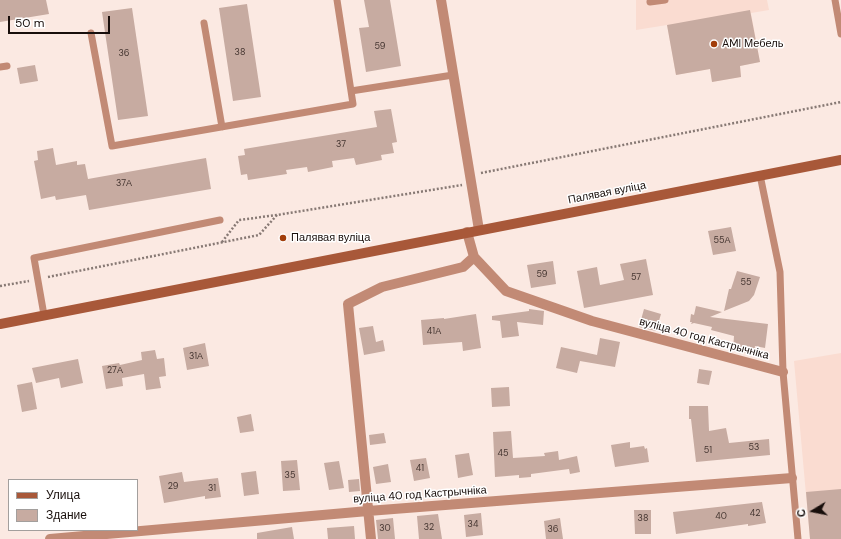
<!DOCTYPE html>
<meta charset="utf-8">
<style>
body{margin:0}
#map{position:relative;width:841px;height:539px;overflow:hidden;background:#fbe9e2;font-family:"DM Sans",sans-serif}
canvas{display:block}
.legend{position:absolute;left:8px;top:479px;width:130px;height:52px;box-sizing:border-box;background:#fff;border:1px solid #a39f9d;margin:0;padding:5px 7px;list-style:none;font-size:12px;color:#180e0b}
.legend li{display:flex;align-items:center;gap:8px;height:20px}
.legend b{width:20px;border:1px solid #a39f9d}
.north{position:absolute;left:793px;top:491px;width:40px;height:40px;-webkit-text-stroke:3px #fff;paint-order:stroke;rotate:260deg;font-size:11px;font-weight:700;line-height:16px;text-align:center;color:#180e0b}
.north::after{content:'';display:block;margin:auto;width:14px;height:18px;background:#180e0b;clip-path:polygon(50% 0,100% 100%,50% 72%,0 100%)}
.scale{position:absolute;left:8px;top:16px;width:102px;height:18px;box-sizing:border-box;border:2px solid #180e0b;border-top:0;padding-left:5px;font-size:12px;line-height:14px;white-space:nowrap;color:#180e0b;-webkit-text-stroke:3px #fff;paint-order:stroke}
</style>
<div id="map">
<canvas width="841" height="539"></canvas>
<ul class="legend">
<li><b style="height:5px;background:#a85839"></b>Улица</li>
<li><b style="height:11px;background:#c7aba1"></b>Здание</li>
</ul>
<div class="north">С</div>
<div class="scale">50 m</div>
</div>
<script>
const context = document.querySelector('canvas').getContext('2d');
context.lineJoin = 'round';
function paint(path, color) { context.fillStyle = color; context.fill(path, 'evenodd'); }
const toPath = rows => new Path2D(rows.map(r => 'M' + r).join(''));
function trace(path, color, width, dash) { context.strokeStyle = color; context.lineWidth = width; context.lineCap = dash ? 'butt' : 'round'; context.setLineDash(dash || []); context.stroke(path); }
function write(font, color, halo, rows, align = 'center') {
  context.font = font + ' "DM Sans",sans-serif'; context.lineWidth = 3; context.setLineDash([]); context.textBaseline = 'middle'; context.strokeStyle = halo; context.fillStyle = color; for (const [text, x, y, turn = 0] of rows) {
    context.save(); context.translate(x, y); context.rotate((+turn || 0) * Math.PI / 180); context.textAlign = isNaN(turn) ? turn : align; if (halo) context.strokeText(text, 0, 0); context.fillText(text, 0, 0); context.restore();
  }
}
paint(toPath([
 [636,0,767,0,769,10,751,13,760,62,740,66,741,77,712,82,710,69,676,75,667,25,636,30],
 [841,353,841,539,810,539,794,361]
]), '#fadcd1');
paint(toPath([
 [0,0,46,0,49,14,0,22],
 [364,0,390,0,401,66,366,72,359,28,369,27],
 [247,4,261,97,233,101,219,8],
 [132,8,148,116,118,120,102,12],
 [750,10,760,62,740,66,741,77,712,82,710,69,676,75,667,25],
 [35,65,38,81,20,84,17,68],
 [391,109,397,142,392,143,394,153,381,155,382,160,356,165,354,158,332,161,333,167,308,172,307,167,286,170,287,174,248,180,247,174,241,175,238,156,245,155,244,149,377,127,374,111],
 [53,148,56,165,77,161,77,165,85,164,88,179,206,158,211,189,89,210,86,195,56,200,55,196,41,199,34,161,38,160,37,151],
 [731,227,736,251,713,255,708,231],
 [646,259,653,295,584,308,577,271,597,267,600,285,624,280,620,264],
 [553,261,556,284,531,288,527,265],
 [737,271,760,277,754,295,749,301,724,311,729,289,731,289],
 [696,306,722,312,710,317,768,324,765,348,755,346,754,354,733,351,734,336,711,330,712,327,694,323,691,324,692,322,690,322,691,314,694,315],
 [529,309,544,311,543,325,517,322,519,336,502,338,500,321,492,320,492,316,529,311],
 [644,309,661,314,656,331,639,327],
 [476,314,481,348,463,351,462,342,423,345,421,320,444,318,444,319],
 [373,326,376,342,383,340,385,351,364,355,359,328],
 [600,338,620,342,615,367,580,361,577,373,556,368,561,347,597,355],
 [205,343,209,366,187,370,183,348],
 [155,350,157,359,164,358,166,376,159,377,161,388,146,390,144,374,122,378,123,386,106,389,102,366,119,363,120,365,142,360,141,352],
 [78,359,83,383,61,388,59,378,36,383,32,368],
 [699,369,712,371,709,385,697,383],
 [32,382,37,409,22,412,17,385],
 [509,387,510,406,492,407,491,388],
 [689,406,708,406,709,431,726,428,729,443,769,439,770,455,696,462,691,419,689,419],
 [251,414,254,431,240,433,237,417],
 [511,431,513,458,545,456,544,453,558,451,559,460,577,456,580,472,570,474,569,469,531,474,531,477,519,478,519,475,495,477,493,432],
 [384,433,386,443,370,445,369,435],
 [630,442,630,448,644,446,645,449,647,448,649,462,615,467,611,445],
 [469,453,473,475,458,478,455,455],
 [426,458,430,478,414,481,410,460],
 [297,460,300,490,283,491,281,461],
 [339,461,344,488,329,490,324,463],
 [388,464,391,482,376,484,373,467],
 [256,471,259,494,244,496,241,473],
 [182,472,184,482,218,478,221,497,205,499,205,496,164,503,159,476],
 [359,479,360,491,349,492,348,480],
 [841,489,841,539,810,539,806,492],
 [762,502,766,523,748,526,748,524,676,534,673,512],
 [634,510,651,510,651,534,635,534],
 [481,513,483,535,466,537,464,515],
 [438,514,442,539,419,539,417,516],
 [393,518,395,539,378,539,376,520],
 [560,518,563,539,546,539,544,521],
 [354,526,355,539,328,539,327,528],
 [292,527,294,539,257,539,257,533]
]), '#c7aba1');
trace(toPath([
 [481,173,841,102],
 [222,242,239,220,277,215,462,185],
 [48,277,259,235,277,215],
 [0,286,29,281]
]), '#877974', 2.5, [2, 2]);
trace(toPath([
 [337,0,351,91],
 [835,0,841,34],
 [650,2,665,0],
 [204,23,222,127],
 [91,33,112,146,353,104,351,91,453,75],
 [0,67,7,66],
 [760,175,780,272,783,372,798,539],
 [44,315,34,258,220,220]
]), '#c28a75', 7);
trace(toPath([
 [441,0,479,230],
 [467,232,474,257,506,291,592,321,783,372],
 [50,539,368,511,792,478],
 [371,539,348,304,382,287,463,267,474,257]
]), '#c28a75', 10);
trace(toPath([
 [0,324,841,160]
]), '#a85839', 10);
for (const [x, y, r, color] of [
 [714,44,4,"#a23e0b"],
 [283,238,4,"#a23e0b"]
]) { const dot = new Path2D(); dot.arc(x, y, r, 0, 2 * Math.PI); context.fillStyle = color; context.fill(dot); trace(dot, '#fff', 1.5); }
write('9px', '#443530', null, [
 ["59",380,47],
 ["38",240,53],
 ["36",124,54],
 ["37",341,145],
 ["37А",124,184],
 ["55А",722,241],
 ["59",542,275],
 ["57",636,278],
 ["55",746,283],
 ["41А",434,332],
 ["31А",196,357],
 ["27А",115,371],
 ["53",754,448],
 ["51",708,451],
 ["45",503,454],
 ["41",420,469],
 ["35",290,476],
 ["29",173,487],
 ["31",212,489],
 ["42",755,514],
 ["40",721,517],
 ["38",643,519],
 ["34",473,525],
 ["32",429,528],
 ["30",385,529],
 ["36",553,530]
]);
write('11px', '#180e0b', '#fff', [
 ["AMI Мебель",722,44],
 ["Палявая вуліца",291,238]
], 'left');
write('11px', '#180e0b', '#fff', [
 ["Палявая вуліца",607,193,-11],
 ["вуліца 40 год Кастрычніка",704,339,15],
 ["вуліца 40 год Кастрычніка",420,495,-4]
]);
</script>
